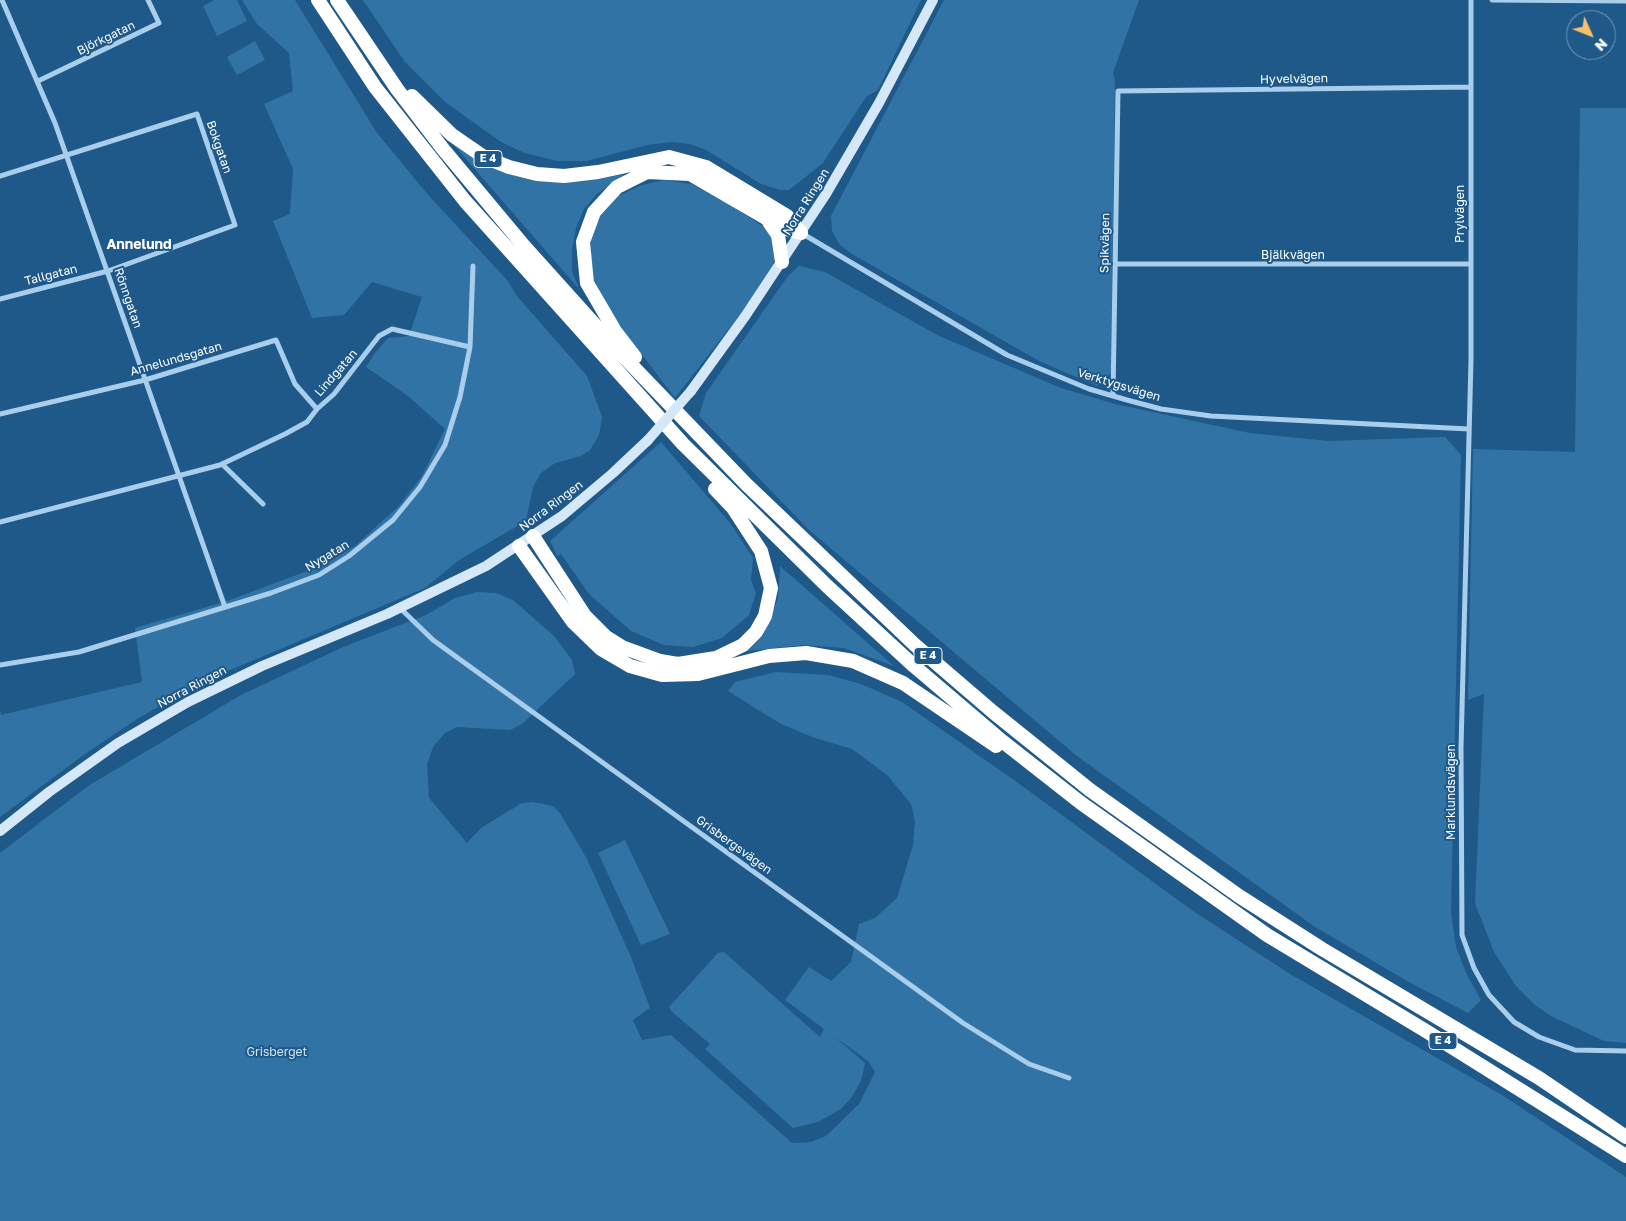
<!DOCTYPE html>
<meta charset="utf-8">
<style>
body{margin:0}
#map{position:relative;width:1626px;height:1221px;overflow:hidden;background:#1e5989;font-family:"Golos Text",sans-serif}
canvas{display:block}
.north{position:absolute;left:1566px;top:10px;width:50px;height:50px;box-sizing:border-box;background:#1e5989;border:1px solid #789bb8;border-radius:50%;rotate:134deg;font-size:14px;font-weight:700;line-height:20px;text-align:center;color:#fff}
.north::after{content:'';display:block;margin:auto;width:18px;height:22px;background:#fabf68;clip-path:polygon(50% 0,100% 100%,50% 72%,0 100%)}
</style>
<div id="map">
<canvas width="1626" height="1221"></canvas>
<div class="north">N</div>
</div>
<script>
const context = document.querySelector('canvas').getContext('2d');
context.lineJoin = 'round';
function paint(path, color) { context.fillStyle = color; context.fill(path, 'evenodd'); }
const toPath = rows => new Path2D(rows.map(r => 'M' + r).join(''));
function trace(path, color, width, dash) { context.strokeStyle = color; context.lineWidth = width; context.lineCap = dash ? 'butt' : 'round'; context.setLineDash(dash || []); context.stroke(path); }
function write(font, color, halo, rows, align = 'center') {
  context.font = font + ' "Golos Text",sans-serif'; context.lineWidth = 4; context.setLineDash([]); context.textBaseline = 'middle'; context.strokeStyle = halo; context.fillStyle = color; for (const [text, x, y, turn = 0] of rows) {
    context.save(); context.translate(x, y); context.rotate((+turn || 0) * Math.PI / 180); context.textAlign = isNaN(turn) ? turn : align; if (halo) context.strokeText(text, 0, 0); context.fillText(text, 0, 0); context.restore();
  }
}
paint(toPath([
 [214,0,237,0,247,21,217,36,203,6],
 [242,0,295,0,377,133,429,196,508,281,516,295,587,376,602,417,599,435,590,450,581,456,555,463,541,473,533,487,526,521,459,560,425,588,202,682,137,719,85,754,0,817,0,709,1,715,142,682,135,628,227,601,326,564,356,545,399,506,422,476,445,429,408,396,366,367,375,353,388,338,409,336,422,297,372,282,344,315,312,318,273,221,290,214,293,169,264,104,293,91,289,53,257,24],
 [363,0,921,0,878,90,866,97,823,163,789,190,780,190,761,184,706,150,690,144,672,142,647,145,587,161,557,161,525,153,501,142,445,102,405,62],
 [944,0,1139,0,1113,73,1115,80,1111,373,1097,386,1039,361,852,254,839,244,832,231,831,216],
 [255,41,265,60,237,75,227,57],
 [1580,108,1626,108,1626,1043,1604,1041,1551,1016,1535,1005,1516,986,1494,952,1475,903,1484,694,1468,700,1473,449,1575,452],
 [453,144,481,162,596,179,626,174,597,194,584,209,576,228,572,250,572,271,579,289],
 [664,180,692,184,729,204,764,227,775,241,777,250,772,268,748,304,675,398,614,318,590,272,591,241,598,218,618,196,642,185],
 [799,266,825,272,937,335,1061,388,1115,404,1250,433,1329,441,1445,437,1461,455,1451,912,1456,947,1467,975,1481,1000,1468,1013,1407,981,1315,927,1077,756,809,530,699,416,706,393,788,276],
 [661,442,730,523,753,558,751,580,756,593,749,615,722,638,693,647,664,645,631,631,589,594,561,554,557,556,550,541],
 [780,566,894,666,844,648,803,645,748,651,763,636,778,598],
 [477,592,496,593,513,600,554,636,572,660,575,674,522,724,510,730,457,727,445,733,433,747,427,764,429,798,467,843,481,828,522,803,532,802,553,806,560,813,587,859,631,957,650,1008,633,1020,642,1040,671,1035,792,1143,811,1142,826,1136,859,1104,875,1072,868,1061,835,1037,865,1063,861,1081,851,1098,841,1109,818,1122,793,1128,705,1049,710,1044,671,1011,669,1007,718,953,724,952,820,1037,824,1029,785,1000,809,967,831,981,851,962,859,924,875,918,897,898,913,845,915,821,911,804,887,775,852,749,815,738,781,724,728,691,735,682,776,672,828,675,861,684,902,702,1014,780,1190,909,1290,974,1502,1095,1626,1177,1626,1221,0,1221,0,853,88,786,241,695,343,647,426,615,455,598],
 [625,840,670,934,641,945,598,853]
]), '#3273a6');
trace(toPath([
 [2,0,55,123,225,607],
 [1471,0,1471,360,1461,748,1462,935,1474,968,1489,995,1514,1022,1539,1037,1575,1050,1626,1051],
 [1492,0,1626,1],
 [38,81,159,23,148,0],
 [0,176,197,114,235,225,108,271,0,299],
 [803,234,1007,355,1089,389,1127,400,1161,409,1211,416,1469,429],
 [1115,264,1470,264],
 [1113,396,1118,91,1471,87],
 [0,414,145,380,276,340,295,384,317,409],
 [222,464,263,504],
 [0,522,220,465,285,434,307,422,317,409,334,394,379,336,392,329,470,347],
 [400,608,433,640,963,1023,1029,1064,1069,1078],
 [0,665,79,652,271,593,319,575,349,556,393,520,420,487,445,445,460,397,470,347,473,266]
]), '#a9ceeb', 5);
trace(toPath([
 [691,391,746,315,826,194,879,103,933,0],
 [0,831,49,792,118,743,188,702,262,666,387,614,486,566,562,516,613,473,648,440]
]), '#d5e8f8', 10);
trace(toPath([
 [318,0,375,87,465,201,683,444,827,586,914,666,1002,741,1081,803,1267,935,1426,1031,1626,1156],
 [337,0,397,89,443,149,524,246,622,355,746,484,915,645,993,712,1090,790,1239,896,1322,949,1539,1078,1626,1137],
 [412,96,452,135,484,157,509,167,537,174,564,176,598,172,669,157,706,167,787,216,801,233],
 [769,222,778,235,782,262],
 [635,357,615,331,587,283,583,242,594,212,617,187,647,172,690,174,783,228,801,233],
 [533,536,585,616,606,637,622,647,660,661,678,664,716,658,743,645,756,632,765,616,771,588,761,551,733,508,715,489],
 [519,546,573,622,601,649,630,666,662,675,698,674,769,656,806,653,853,661,903,683,996,746]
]), '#fff', 14);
trace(toPath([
 [648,440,691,391]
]), '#d5e8f8', 10);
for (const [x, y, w] of [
 [488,159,28],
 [928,656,28],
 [1443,1041,28]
]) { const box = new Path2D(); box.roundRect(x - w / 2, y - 8.5, w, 17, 4); context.fillStyle = '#1e5989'; context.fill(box); trace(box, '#fff', 1); }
write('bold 11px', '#fff', null, [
 ["E 4",488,159],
 ["E 4",928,656],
 ["E 4",1443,1041]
]);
write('12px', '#fff', '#1e5989', [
 ["Björkgatan",106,38,-26],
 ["Hyvelvägen",1294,79,-1],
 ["Bokgatan",219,147,71],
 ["Norra Ringen",806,202,-58],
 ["Prylvägen",1460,214,-90],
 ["Spikvägen",1105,243,-89],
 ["Bjälkvägen",1293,255],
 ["Tallgatan",51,275,-14],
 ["Rönngatan",128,298,71],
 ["Annelundsgatan",176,359,-16],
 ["Lindgatan",336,373,-49],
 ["Verktygsvägen",1119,385,17],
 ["Norra Ringen",551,506,-37],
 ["Nygatan",327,556,-31],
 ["Norra Ringen",192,687,-28],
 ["Marklundsvägen",1451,792,-90],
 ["Grisbergsvägen",734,845,36]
]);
write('12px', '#cee6f8', '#1e5989', [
 ["Grisberget",277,1052]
]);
write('bold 14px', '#fff', '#1e5989', [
 ["Annelund",139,245]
]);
</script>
